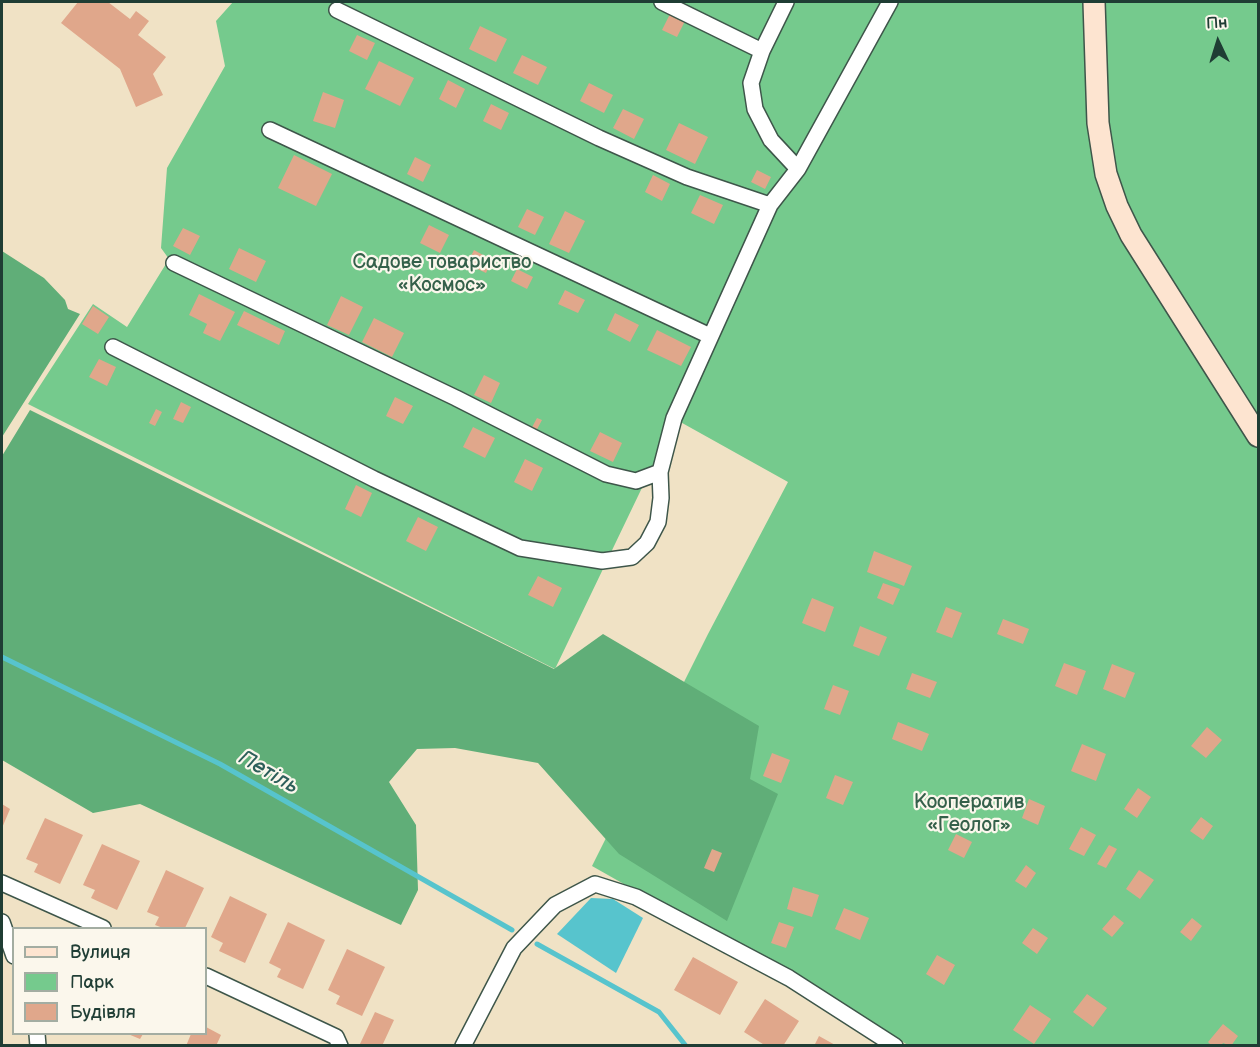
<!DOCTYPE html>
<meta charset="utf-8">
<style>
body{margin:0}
#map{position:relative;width:1260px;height:1047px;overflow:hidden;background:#f0e2c5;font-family:"Balsamiq Sans",sans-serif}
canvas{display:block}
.frame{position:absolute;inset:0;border:3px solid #1f3d34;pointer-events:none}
.legend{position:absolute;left:12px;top:927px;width:195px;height:108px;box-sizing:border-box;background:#fbf7ec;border:2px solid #a3ada2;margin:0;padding:8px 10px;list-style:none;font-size:18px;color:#1f3d34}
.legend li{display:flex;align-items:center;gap:12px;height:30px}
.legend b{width:30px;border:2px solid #a3ada2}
.north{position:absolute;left:1188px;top:12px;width:60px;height:60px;-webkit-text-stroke:4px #fbf7ec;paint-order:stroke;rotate:356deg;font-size:16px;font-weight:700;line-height:24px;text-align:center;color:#1f3d34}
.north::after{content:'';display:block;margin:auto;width:21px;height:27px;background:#1f3d34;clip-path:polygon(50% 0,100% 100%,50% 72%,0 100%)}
</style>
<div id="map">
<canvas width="1260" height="1047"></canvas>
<div class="frame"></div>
<ul class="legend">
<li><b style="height:8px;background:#fde4d0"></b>Вулиця</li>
<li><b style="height:16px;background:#75ca8d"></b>Парк</li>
<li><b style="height:16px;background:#e0a78b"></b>Будівля</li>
</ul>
<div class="north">Пн</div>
</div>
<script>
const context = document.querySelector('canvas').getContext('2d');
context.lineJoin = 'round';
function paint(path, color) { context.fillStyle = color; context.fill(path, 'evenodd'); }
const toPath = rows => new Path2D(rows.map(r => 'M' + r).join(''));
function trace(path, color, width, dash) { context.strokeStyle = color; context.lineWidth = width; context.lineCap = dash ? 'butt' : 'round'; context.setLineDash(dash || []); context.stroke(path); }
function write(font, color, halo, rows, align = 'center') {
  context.font = font + ' "Balsamiq Sans",sans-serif'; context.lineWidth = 4.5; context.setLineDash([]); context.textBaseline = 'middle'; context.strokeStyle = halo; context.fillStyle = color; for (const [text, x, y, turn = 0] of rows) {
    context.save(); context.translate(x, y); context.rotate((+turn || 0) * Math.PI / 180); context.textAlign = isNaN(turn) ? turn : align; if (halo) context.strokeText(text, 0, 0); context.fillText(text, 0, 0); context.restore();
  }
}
paint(toPath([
 [233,2,1258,2,1258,1045,908,1045,592,866,708,634,788,482,675,419,555,669,28,404,93,304,127,327,169,259,161,248,167,168,225,66,216,21]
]), '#75ca8d');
paint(toPath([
 [2,251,44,278,65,300,68,309,80,314,2,437],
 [30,410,554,669,603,634,759,726,750,779,778,794,727,921,619,854,538,763,455,748,417,749,389,782,416,825,418,890,401,925,140,804,93,813,2,760,2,456]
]), '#60ae78');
paint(toPath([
 [591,898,613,899,643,918,616,973,557,934]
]), '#57c4cd');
trace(toPath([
 [2,657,220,764,512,930],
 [537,944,659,1012,686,1046]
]), '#57c4cd', 5);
paint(toPath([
 [78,2,108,2,130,19,136,11,149,21,138,35,166,57,153,74,163,95,136,107,120,69,61,23],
 [670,14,685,21,677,37,662,30],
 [480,26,507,39,496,62,469,49],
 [357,35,375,43,367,60,349,51],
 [522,55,547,67,538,85,513,73],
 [379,61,414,78,400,106,365,89],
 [448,80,465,89,456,108,439,99],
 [589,83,613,95,604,113,580,101],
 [323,92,344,100,335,128,313,121],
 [491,104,509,113,501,130,483,121],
 [623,109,644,119,634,139,613,128],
 [679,123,708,137,695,164,666,150],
 [294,155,332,174,316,206,278,188],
 [415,157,431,165,423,182,407,174],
 [757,170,771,177,765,189,751,182],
 [653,175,670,184,662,201,645,192],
 [700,195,723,205,714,224,691,213],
 [527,209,544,217,535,235,518,227],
 [565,211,585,221,569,253,549,244],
 [429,225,449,235,440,253,420,243],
 [183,228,200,236,190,255,173,246],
 [239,248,266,261,256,282,229,269],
 [474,250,492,260,486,273,467,264],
 [517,269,533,277,527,289,511,281],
 [565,290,585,300,578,313,558,304],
 [199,294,235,312,220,341,203,333,207,324,189,315],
 [341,296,363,307,349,335,327,325],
 [93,306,109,317,98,334,82,324],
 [244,311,285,331,279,345,237,325],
 [615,313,639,325,630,342,607,330],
 [374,318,404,333,392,357,362,342],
 [657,330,691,347,681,366,647,350],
 [99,359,116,367,107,386,89,377],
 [484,375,500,383,491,403,474,395],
 [395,397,413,406,403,424,386,416],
 [181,402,191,407,183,423,173,419],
 [156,409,162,412,155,426,149,423],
 [537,418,542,420,535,433,530,431],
 [473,427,495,438,485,458,463,447],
 [600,432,622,443,613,462,590,451],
 [525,459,543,468,532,491,514,482],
 [356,485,372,493,361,517,345,509],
 [418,517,438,527,426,551,406,541],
 [874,551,912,566,904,586,867,572],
 [538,576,562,588,553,607,528,595],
 [883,583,900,589,893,605,877,598],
 [812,598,834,607,825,632,802,623],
 [946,607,962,613,952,638,936,632],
 [1003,619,1029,629,1023,644,997,634],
 [860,626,887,637,879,656,853,646],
 [1064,663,1086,671,1077,695,1055,686],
 [1112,664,1135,673,1125,698,1103,689],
 [912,673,937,682,930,698,906,689],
 [833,685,849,691,840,715,824,709],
 [898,722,929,734,922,751,892,739],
 [1207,727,1222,740,1206,758,1191,746],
 [1082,744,1106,754,1096,781,1071,771],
 [772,753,790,760,781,783,763,776],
 [835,775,853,782,843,805,826,798],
 [1138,788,1151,797,1137,818,1124,809],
 [1029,799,1045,806,1038,825,1022,818],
 [2,804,10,809,2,828],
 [1201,817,1213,826,1203,840,1190,831],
 [45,818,83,835,60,884,34,872,38,864,26,859],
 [1081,827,1096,835,1084,856,1069,849],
 [956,834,972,842,964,858,948,850],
 [102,844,140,861,117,910,91,898,95,890,83,885],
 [1109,845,1117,849,1106,868,1097,864],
 [712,849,722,853,714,872,704,868],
 [1026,865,1036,873,1026,888,1015,881],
 [166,870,204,888,185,928,163,928,155,925,159,917,147,912],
 [1139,870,1154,880,1140,899,1126,889],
 [793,887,819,895,812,917,787,909],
 [230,896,267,914,245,963,219,951,223,943,211,937],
 [844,908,869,918,860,940,835,929],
 [1114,915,1124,923,1112,937,1102,929],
 [1192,918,1202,926,1191,941,1180,932],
 [288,922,325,940,303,989,277,977,281,969,269,963],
 [779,922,794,927,786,948,771,943],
 [1033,928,1048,938,1037,954,1022,943],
 [347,949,385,967,362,1016,336,1004,340,996,328,990],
 [937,955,955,965,944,985,926,974],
 [693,957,738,982,720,1015,674,990],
 [1087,994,1107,1008,1093,1027,1073,1012],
 [765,999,799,1021,783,1046,766,1046,744,1032],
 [1030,1005,1051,1019,1034,1044,1013,1030],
 [375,1012,394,1020,382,1046,359,1046],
 [1223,1024,1238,1036,1231,1046,1223,1043,1221,1046,1212,1046,1208,1042],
 [206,1027,221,1035,216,1046,186,1046,191,1034,206,1034],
 [128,1034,143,1034,140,1039],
 [819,1036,837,1046,814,1046]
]), '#e0a78b');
const street = toPath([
 [662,2,762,51],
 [786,2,762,51,751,83,755,109,771,140,798,169],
 [337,10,599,138,687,177,770,205],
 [270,130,710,336],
 [174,263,456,398,606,474,636,481,660,472,674,418,770,205,798,169,890,2],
 [113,347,374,479,520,548,602,561,632,557,647,543,658,522,661,498,660,472],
 [2,883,103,928],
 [2,922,14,956],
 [206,976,336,1037,340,1046],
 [37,1034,38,1046],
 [463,1046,514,948,555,905,595,884,636,897,789,978,895,1046]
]);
const secondary = toPath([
 [1094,2,1098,123,1106,174,1117,206,1131,235,1258,436]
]);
trace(street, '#3e564a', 18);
trace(secondary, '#3e564a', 24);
trace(street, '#fff', 15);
trace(secondary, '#fde4d0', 21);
write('20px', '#34604a', '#fbf7ec', [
 ["Садове товариство",442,263],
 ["«Космос»",442,286],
 ["Кооператив",969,803],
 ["«Геолог»",969,826]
]);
write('italic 21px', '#2d5f5a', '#fbf7ec', [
 ["Петіль",268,773,30]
]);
</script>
